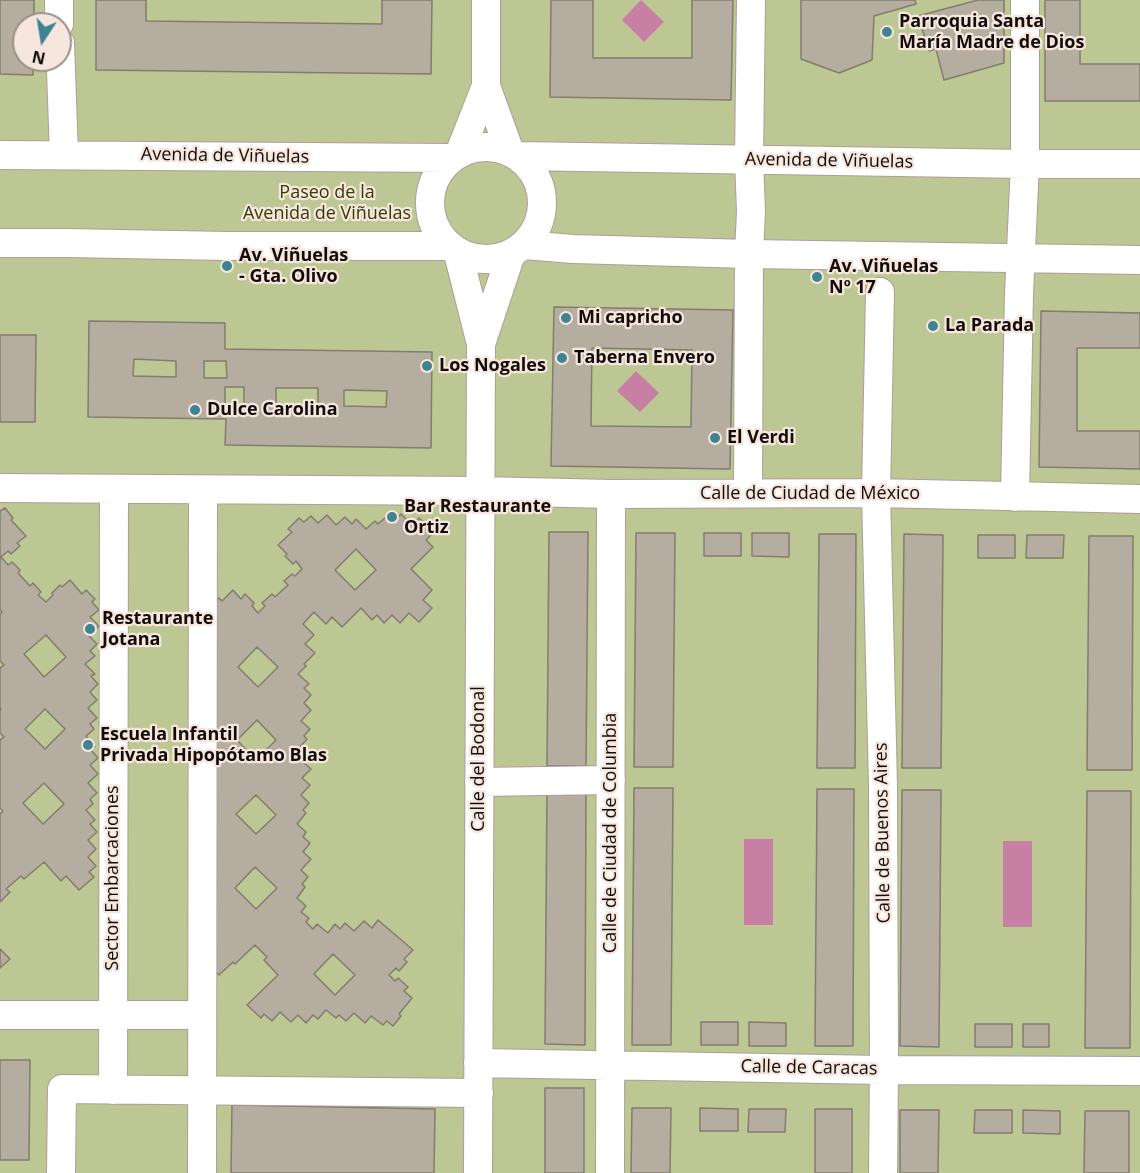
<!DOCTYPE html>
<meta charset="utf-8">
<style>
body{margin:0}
#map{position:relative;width:1140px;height:1173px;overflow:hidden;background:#f6e6dd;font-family:"Open Sans",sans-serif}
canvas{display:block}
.north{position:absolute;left:12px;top:12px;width:60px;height:60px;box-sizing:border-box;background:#f6e6dd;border:2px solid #9b8f89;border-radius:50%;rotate:192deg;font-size:16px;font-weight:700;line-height:24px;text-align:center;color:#120d0a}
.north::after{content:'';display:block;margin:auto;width:21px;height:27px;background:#408393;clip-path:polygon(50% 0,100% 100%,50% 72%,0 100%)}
</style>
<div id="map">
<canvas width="1140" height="1173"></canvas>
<div class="north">N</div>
</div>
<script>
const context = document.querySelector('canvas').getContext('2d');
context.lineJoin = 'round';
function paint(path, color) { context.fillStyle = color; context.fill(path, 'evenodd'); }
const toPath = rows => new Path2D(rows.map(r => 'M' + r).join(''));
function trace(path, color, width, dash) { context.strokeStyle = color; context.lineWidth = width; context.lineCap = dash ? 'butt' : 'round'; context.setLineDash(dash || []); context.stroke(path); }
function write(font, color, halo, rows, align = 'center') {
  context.font = font + ' "Open Sans",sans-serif'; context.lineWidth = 4.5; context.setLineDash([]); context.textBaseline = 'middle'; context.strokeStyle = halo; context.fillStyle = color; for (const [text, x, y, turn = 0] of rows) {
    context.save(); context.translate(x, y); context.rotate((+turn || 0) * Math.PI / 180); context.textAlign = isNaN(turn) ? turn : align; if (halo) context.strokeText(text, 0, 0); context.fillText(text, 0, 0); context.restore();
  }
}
paint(toPath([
 [0,0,1140,0,1140,1173,0,1173],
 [24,24,60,24,60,60,24,60]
]), '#bcc793');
paint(toPath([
 [641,0,664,22,644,42,622,20],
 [636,371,659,393,640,412,617,391],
 [744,839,773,839,773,925,744,925],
 [1003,841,1032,841,1032,927,1003,927]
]), '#c87fa4');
const building = toPath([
 [0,0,34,0,34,24,24,24,24,60,33,60,33,75,0,74,0,0],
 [96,0,146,0,146,21,382,24,382,0,432,0,431,74,96,70,96,0],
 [551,0,593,0,593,58,692,58,692,0,733,0,731,100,550,97,551,0],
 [801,0,915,0,916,4,874,16,872,60,839,73,801,59,801,0],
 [978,0,1004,0,1004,63,944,80,936,49,929,51,918,16,978,0],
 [1045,0,1080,0,1080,64,1140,64,1140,101,1045,101,1045,0],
 [554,307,733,310,730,469,551,466,554,307],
 [592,348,692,350,691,427,591,426,592,348],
 [1041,311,1140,313,1140,348,1077,348,1077,431,1140,431,1140,469,1039,467,1041,311],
 [89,321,225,323,225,349,432,352,431,448,225,445,226,419,88,417,89,321],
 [134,359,176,361,176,377,133,376,134,359],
 [204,361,226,361,227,378,204,378,204,361],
 [225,387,244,387,244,405,225,405,225,387],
 [276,388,318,388,318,405,276,405,276,388],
 [344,390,387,391,386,407,344,406,344,390],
 [0,335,36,335,35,422,0,422,0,335],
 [5,508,13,518,11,520,26,536,17,543,20,546,11,554,8,551,1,557,8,565,12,562,20,570,18,573,30,586,33,583,41,592,38,595,46,602,53,595,52,593,60,585,62,587,70,580,82,594,86,590,95,599,92,602,99,610,90,617,99,626,89,636,97,644,90,651,95,656,85,664,95,674,91,676,98,684,90,692,97,700,88,708,97,718,90,724,94,729,86,736,95,747,91,750,98,758,90,765,98,774,88,783,97,793,90,799,93,804,86,810,95,820,90,824,97,832,88,840,96,849,88,857,96,866,89,872,94,877,79,890,66,876,61,881,44,862,24,879,21,876,6,889,10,892,0,902,0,814,3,811,0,808,0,740,4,737,0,733,0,710,1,709,0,707,0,668,4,665,0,661,0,614,2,612,0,609,0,511,5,508],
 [46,635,66,657,44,677,24,654,46,635],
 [45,709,65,729,45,749,25,729,45,709],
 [44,783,64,804,43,824,23,803,44,783],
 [401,514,412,525,419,518,434,532,426,540,433,547,411,569,432,590,423,600,432,608,419,622,409,613,400,623,392,615,384,623,377,615,372,620,361,608,342,627,332,617,326,624,314,612,303,624,314,635,305,644,315,653,304,664,306,666,298,674,309,684,304,688,311,695,304,703,311,710,301,721,310,729,304,736,307,739,298,749,308,758,303,762,311,769,302,778,310,785,301,795,309,803,303,810,306,813,297,824,306,832,303,837,310,843,303,852,311,859,301,870,308,877,302,884,305,887,297,898,306,906,301,912,309,918,306,922,313,929,317,924,328,933,335,924,340,929,345,923,354,931,364,921,372,928,378,920,413,950,404,959,407,962,399,971,396,968,389,975,395,981,398,978,408,987,404,991,412,998,399,1014,401,1016,393,1026,387,1021,383,1025,371,1016,365,1023,354,1013,346,1021,339,1015,336,1018,326,1010,318,1019,313,1015,306,1023,298,1015,291,1022,280,1012,272,1021,264,1014,261,1018,247,1005,278,975,264,960,267,957,255,945,235,964,233,962,219,975,206,961,208,609,219,598,222,601,233,590,241,599,245,594,254,603,252,606,258,613,265,606,262,603,272,594,275,597,288,585,284,581,292,574,295,576,302,569,296,561,293,564,285,556,287,554,278,545,292,532,288,529,299,518,304,522,311,516,318,523,327,515,336,525,345,517,352,524,356,519,366,529,375,521,378,524,386,517,392,524,401,514],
 [356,549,376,570,355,590,335,570,356,549],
 [257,647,278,667,258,687,238,667,257,647],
 [257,720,276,740,256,760,237,740,257,720],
 [256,795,276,815,256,834,236,814,256,795],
 [255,867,277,888,256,909,235,888,255,867],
 [333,954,355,975,335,995,314,974,333,954],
 [549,532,588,532,586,766,547,766,549,532],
 [636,533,675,533,673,767,634,767,636,533],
 [704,533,741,533,741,556,704,556,704,533],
 [752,533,789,533,789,557,752,556,752,533],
 [819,534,856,534,855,768,817,768,819,534],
 [904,534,943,535,941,768,902,768,904,534],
 [978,535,1015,535,1015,558,978,558,978,535],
 [1027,535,1064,535,1063,558,1026,558,1027,535],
 [1089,536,1133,536,1132,770,1087,770,1089,536],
 [547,787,586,788,585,1045,545,1044,547,787],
 [634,788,673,788,671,1045,632,1045,634,788],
 [817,789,854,789,853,1046,815,1046,817,789],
 [902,790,941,790,939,1047,900,1046,902,790],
 [1087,791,1131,791,1130,1048,1085,1048,1087,791],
 [0,949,10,959,0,968,0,949],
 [701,1022,738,1022,738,1045,701,1045,701,1022],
 [749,1022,786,1023,786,1046,749,1046,749,1022],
 [975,1024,1012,1024,1012,1047,975,1047,975,1024],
 [1023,1024,1049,1024,1049,1047,1023,1047,1023,1024],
 [0,1060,30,1060,29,1160,0,1160,0,1060],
 [545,1088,584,1088,584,1173,545,1173,545,1088],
 [232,1105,435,1109,434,1173,231,1173,232,1105],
 [632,1108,671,1108,670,1173,631,1173,632,1108],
 [700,1108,738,1109,738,1131,700,1131,700,1108],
 [749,1109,786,1109,785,1132,748,1132,749,1109],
 [815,1109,852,1109,852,1173,815,1173,815,1109],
 [900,1110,939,1110,938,1173,900,1173,900,1110],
 [975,1110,1012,1110,1012,1133,974,1133,975,1110],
 [1023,1110,1060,1111,1060,1134,1023,1133,1023,1110],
 [1085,1111,1129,1111,1129,1173,1084,1173,1085,1111]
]);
paint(building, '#b5aea0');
trace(building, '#837c6f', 1.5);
const minor = toPath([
 [59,0,59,24],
 [486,0,486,86,510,152],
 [60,43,64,155],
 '430 203a56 56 0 1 1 112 0a56 56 0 1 1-112 0Z',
 [460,152,486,86],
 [0,155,451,158],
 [518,156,1025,164,1140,164],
 [0,243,67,243,227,246,448,246],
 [524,245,573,249,749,254,1140,260],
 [458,253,481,344,478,1173],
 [880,292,876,493,883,786,884,1070,883,1173],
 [481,344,511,254],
 [0,488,480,491,611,494,876,493,1140,499],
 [748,493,749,254,751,211,749,160,751,0],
 [1015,497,1019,294,1025,164,1025,0],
 [479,782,611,780],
 [0,1015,202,1015],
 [478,1063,884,1070,1140,1071],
 [113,1090,114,490],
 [61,1173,62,1089,479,1093],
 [202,1173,203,490],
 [610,1173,611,494]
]);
trace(minor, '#ae9f96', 30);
trace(minor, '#fff', 28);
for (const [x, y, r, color] of [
 [887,32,6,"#408393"],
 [227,266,6,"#408393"],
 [817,277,6,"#408393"],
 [566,318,6,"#408393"],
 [933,326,6,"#408393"],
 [562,358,6,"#408393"],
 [427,366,6,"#408393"],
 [195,410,6,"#408393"],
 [715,438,6,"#408393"],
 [392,517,6,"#408393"],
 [90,629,6,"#408393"],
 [88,745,6,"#408393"]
]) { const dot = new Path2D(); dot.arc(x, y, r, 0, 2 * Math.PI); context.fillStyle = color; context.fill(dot); trace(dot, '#f6e6dd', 2); }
write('bold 18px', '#120d0a', '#f6e6dd', [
 ["Parroquia Santa",899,22],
 ["María Madre de Dios",899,43],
 ["Av. Viñuelas",239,256],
 ["- Gta. Olivo",239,277],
 ["Av. Viñuelas",829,267],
 ["Nº 17",829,288],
 ["Mi capricho",578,318],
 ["La Parada",945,326],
 ["Taberna Envero",574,358],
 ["Los Nogales",439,366],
 ["Dulce Carolina",207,410],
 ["El Verdi",727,438],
 ["Bar Restaurante",404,507],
 ["Ortiz",404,528],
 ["Restaurante",102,619],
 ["Jotana",102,640],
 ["Escuela Infantil",100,735],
 ["Privada Hipopótamo Blas",100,756]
], 'left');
write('18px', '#120d0a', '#f6e6dd', [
 ["Avenida de Viñuelas",225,156,1],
 ["Avenida de Viñuelas",829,161,1],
 ["Calle de Ciudad de México",810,494],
 ["Calle del Bodonal",479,759,-90],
 ["Calle de Ciudad de Columbia",611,833,-90],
 ["Calle de Buenos Aires",883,833,-91],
 ["Sector Embarcaciones",113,878,-90],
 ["Calle de Caracas",809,1068,1]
]);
write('18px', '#333c00', '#f6e6dd', [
 ["Paseo de la",327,193],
 ["Avenida de Viñuelas",327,214]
]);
</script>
